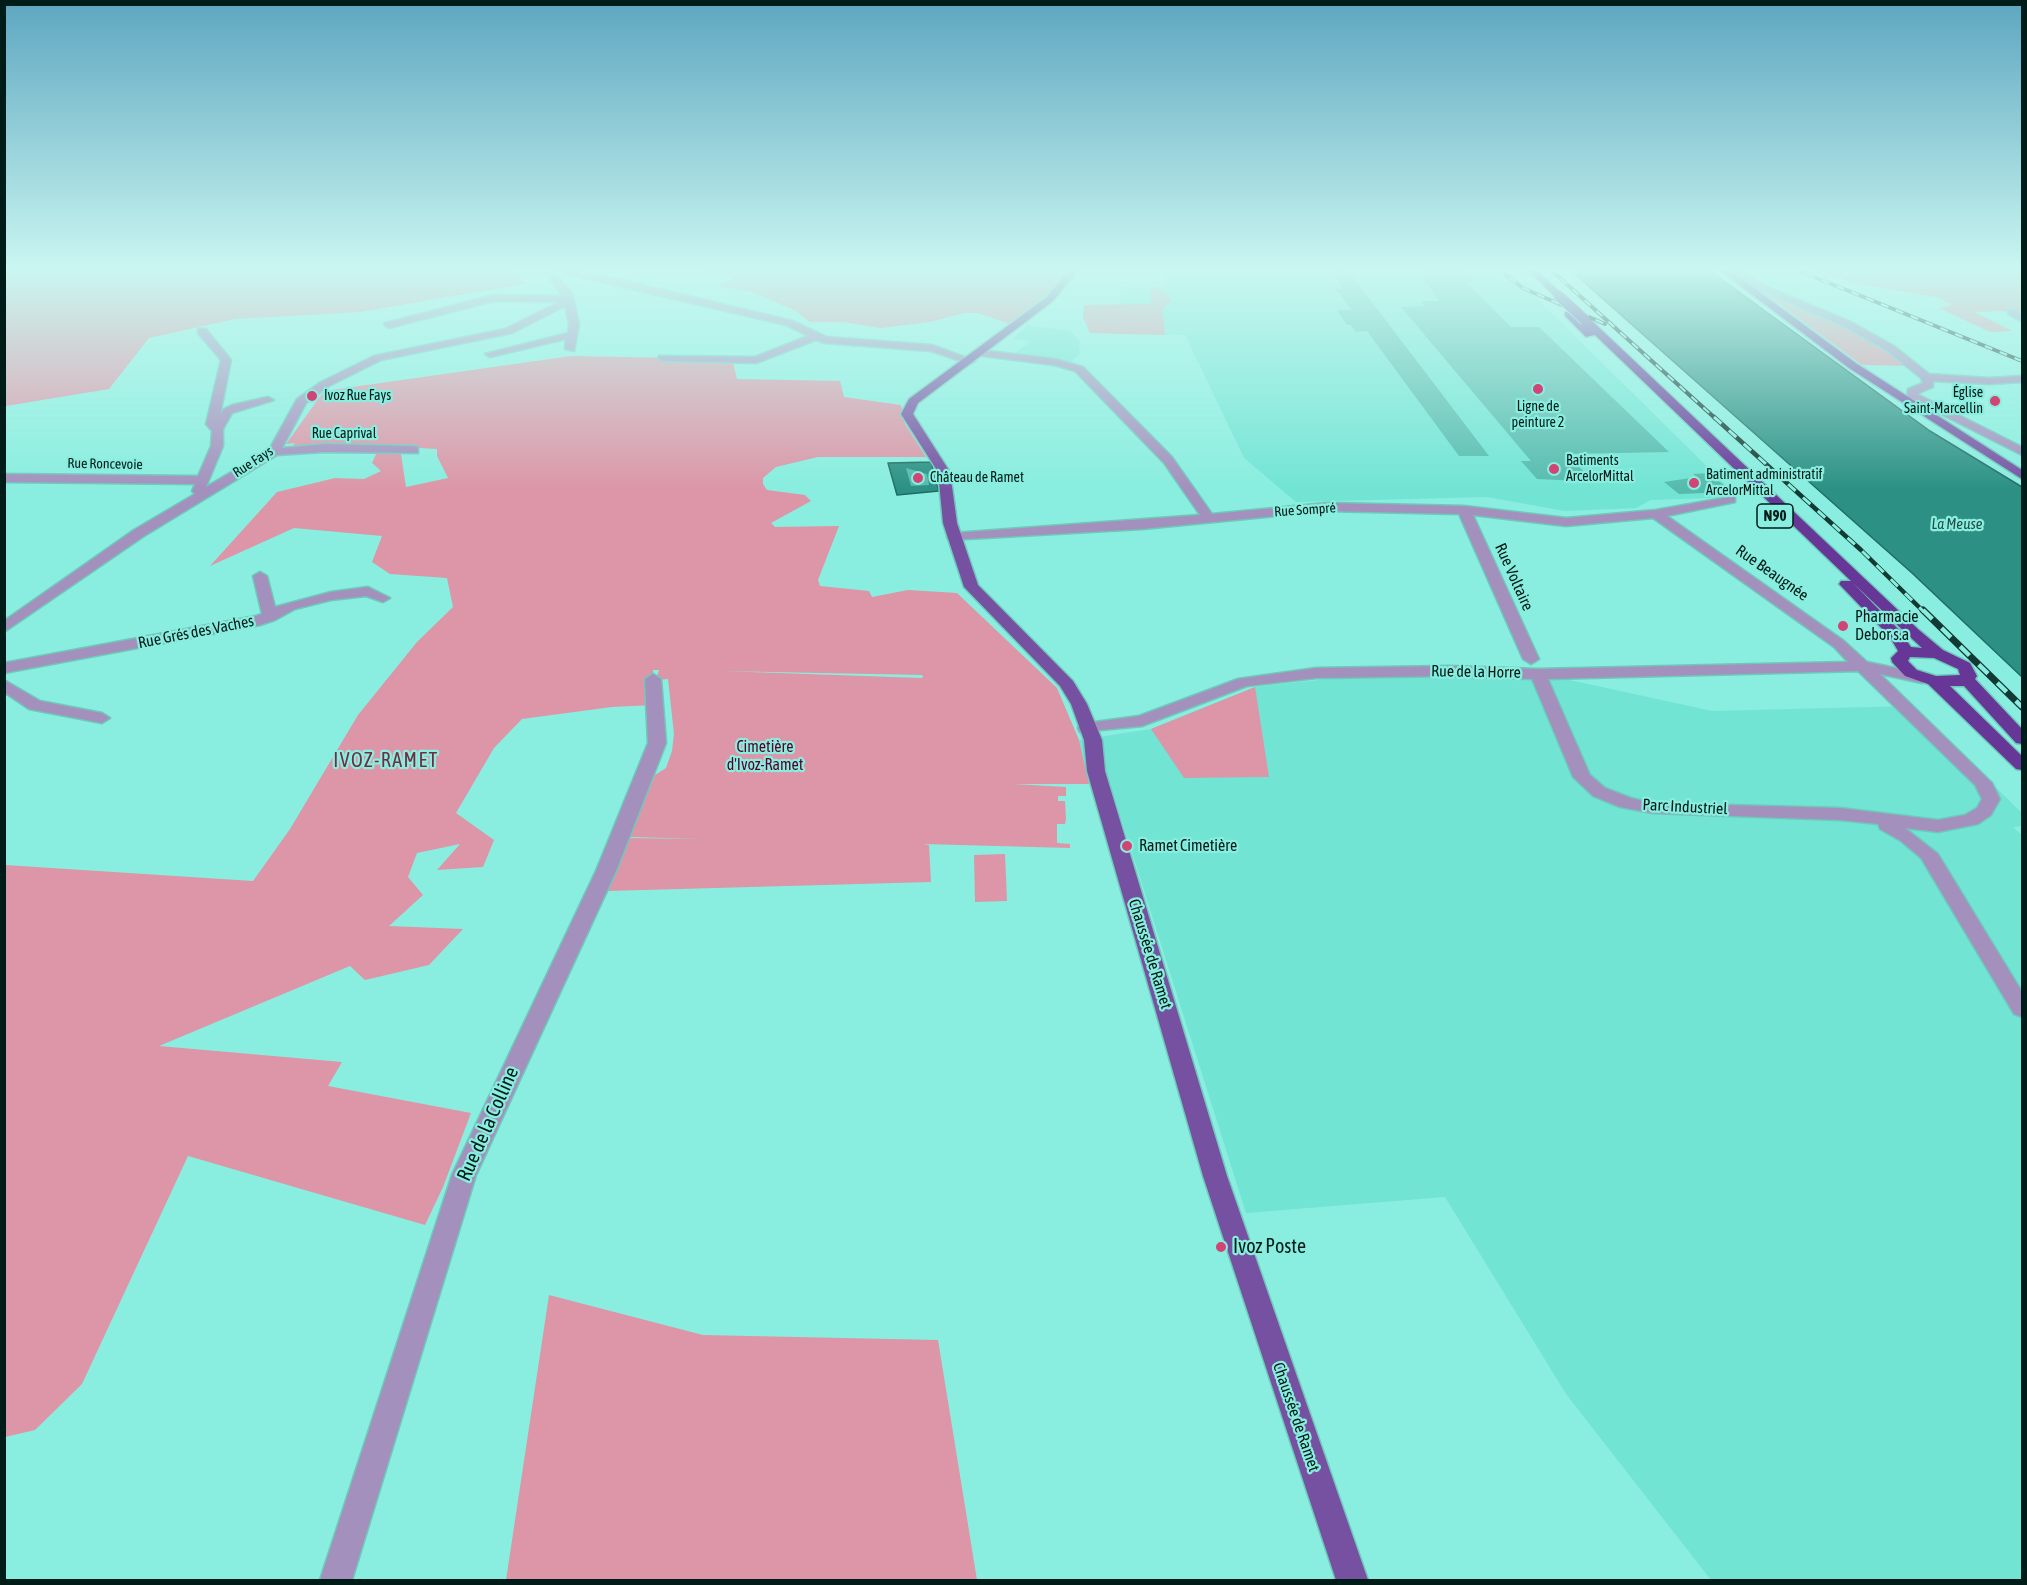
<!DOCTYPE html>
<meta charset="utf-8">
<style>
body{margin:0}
#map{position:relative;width:2027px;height:1585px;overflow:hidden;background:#89eedf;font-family:"Asap Condensed",sans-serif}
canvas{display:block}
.frame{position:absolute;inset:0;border:6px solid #001c18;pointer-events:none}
</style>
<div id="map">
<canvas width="2027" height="1585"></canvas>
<div class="frame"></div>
</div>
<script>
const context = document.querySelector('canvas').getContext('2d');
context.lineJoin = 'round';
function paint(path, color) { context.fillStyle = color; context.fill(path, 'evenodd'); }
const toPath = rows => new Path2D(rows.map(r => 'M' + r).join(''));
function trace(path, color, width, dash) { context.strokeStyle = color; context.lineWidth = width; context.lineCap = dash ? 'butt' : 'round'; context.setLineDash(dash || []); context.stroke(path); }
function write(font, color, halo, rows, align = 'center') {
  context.font = font + ' "Asap Condensed",sans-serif'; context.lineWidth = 4.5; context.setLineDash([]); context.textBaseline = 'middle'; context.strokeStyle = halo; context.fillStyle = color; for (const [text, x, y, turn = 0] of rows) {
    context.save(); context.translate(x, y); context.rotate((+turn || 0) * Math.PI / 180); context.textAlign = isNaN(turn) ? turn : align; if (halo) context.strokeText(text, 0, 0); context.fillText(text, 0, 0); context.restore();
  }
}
paint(toPath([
 [1163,268,1506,268,1738,497,1651,500,1636,508,1565,511,1487,497,1296,502,1244,458,1185,335,1090,333,1083,317,1084,305,1120,304,1121,287,1151,289,1165,284],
 [1027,325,1070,331,1079,340,1080,354,1071,362,1014,354,1031,341,1013,339],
 [1346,677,1556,677,1712,711,1912,706,2022,813,2022,826,2013,827,2022,835,2022,1580,1711,1580,1566,1394,1445,1197,1246,1213,1110,783,1089,784,1079,740,1151,729,1255,687]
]), '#71e4d4');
paint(toPath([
 [5,268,515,268,524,284,360,312,235,319,149,338,109,389,6,406],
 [692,268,1049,268,1065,270,1068,273,1055,290,1013,325,978,313,964,313,930,322,880,328,843,322,810,322,794,310,752,292,717,286,735,278],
 [1803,268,2022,268,2022,315,2003,311,1974,312,2012,331,1990,332,1939,308,1952,305,1940,298,1858,284,1833,276,1826,277],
 [1155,286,1172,299,1162,310,1165,335,1090,333,1083,317,1084,305,1151,304,1151,289],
 [1764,293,1773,293,1868,336,1912,366,1862,365],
 [571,356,682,358,733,363,737,379,840,381,844,397,901,405,905,424,926,457,818,457,776,467,763,478,763,484,767,490,805,495,811,501,771,523,775,527,839,526,818,580,820,586,869,591,872,597,908,590,957,593,1057,688,1079,740,1089,784,1014,784,1066,787,1066,796,1058,796,1058,801,1065,801,1066,819,1065,824,1057,824,1057,843,1070,844,1070,848,923,844,929,845,931,882,607,891,627,838,704,839,629,837,655,775,666,768,672,751,674,734,668,679,656,680,659,670,653,670,654,705,612,707,522,719,494,748,456,813,494,840,483,867,437,870,460,844,417,853,408,877,423,895,389,926,463,929,429,965,365,980,350,966,159,1046,342,1062,328,1086,471,1113,443,1187,425,1225,188,1156,82,1384,35,1430,5,1437,5,865,253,881,290,829,358,715,417,642,453,607,447,578,390,574,372,562,382,536,294,528,210,566,277,492,335,478,364,479,381,471,372,463,377,452,401,454,406,487,448,478,437,456,437,449,383,446,292,447,295,443,286,444,324,391],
 [721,671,922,675,923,677,922,678],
 [1255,687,1269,777,1184,778,1151,729],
 [1005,854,1007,901,975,902,974,855],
 [549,1295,703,1335,938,1340,977,1580,506,1580]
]), '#dc96a7');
const water = toPath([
 [1568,268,1706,268,1930,431,2022,487,2022,677,1912,573,1568,268],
 [931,462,939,491,897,495,888,463,931,462]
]);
paint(water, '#2c9084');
trace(water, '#1f6d64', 1.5);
paint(toPath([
 [1330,268,1346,268,1489,456,1459,456,1367,331,1356,332,1351,325,1347,325,1337,310,1352,310,1336,289,1342,289],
 [1416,268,1462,268,1474,282,1466,282,1511,327,1539,327,1669,452,1567,454,1584,472,1581,481,1537,479,1521,461,1531,461,1401,307,1424,306,1421,301,1439,301],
 [906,468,927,474,929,485,911,486],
 [1710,473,1731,492,1679,494,1664,482,1697,477,1693,474]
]), '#55bbad');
const minor = toPath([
 [551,268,572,268,793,321,827,337,932,345,975,361,970,364,931,351,825,343,816,340,756,363,663,361,658,358,659,356,755,357,808,336,786,325,557,272,555,273,573,295,579,325,574,351,565,349,566,339,490,357,485,354,568,333,569,325,565,306,512,333,381,360,329,386,306,403,282,448,324,444,414,446,418,447,418,453,324,452,277,455,144,536,4,632,4,621,134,530,195,494,192,491,195,484,4,482,4,474,198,476,211,446,212,431,206,424,221,360,198,333,198,329,206,329,231,360,220,415,224,409,232,405,268,397,274,400,232,413,223,429,223,446,206,487,269,450,297,399,321,382,374,356,505,329,559,302,494,301,389,328,384,325,385,323,494,295,563,296,545,273,551,268],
 [1726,268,1736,268,1768,287,1851,322,1894,346,1929,374,1989,378,2022,376,2022,382,1989,384,1933,381,1933,387,1917,394,2022,447,2022,455,1907,397,1908,389,1923,383,1921,378,1886,350,1843,326,1767,293,1745,290,1745,286,1754,286,1726,268],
 [2008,310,2014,310,2022,315,2022,322,2008,314,2008,310],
 [980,350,1055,359,1083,367,1172,457,1212,514,1327,503,1464,506,1566,518,1656,510,1735,496,1735,502,1667,516,1844,641,1867,662,1928,675,1930,678,1928,681,1922,683,1880,674,1992,783,2000,799,1991,815,1978,824,1938,832,1905,828,1938,854,2022,992,2022,1017,2014,1014,1921,858,1901,841,1880,829,1878,824,1840,820,1652,813,1620,807,1593,796,1573,777,1532,679,1449,676,1316,678,1247,686,1142,726,1080,732,1078,728,1080,724,1139,716,1238,679,1316,668,1449,666,1538,669,1848,662,1834,647,1653,518,1566,526,1473,515,1539,659,1531,664,1523,659,1459,514,1327,511,1142,529,949,540,947,537,954,533,1200,515,1164,463,1075,371,1054,365,976,355,975,353,980,350],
 [1858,671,1975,785,1982,799,1977,808,1965,815,1938,820,1840,808,1652,803,1631,798,1605,788,1590,775,1548,679,1858,671],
 [260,572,267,576,275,607,331,592,368,587,390,598,383,602,366,596,331,600,295,609,275,620,260,625,4,673,4,663,256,616,262,614,253,576,260,572],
 [653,674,661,679,666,743,616,871,476,1175,352,1580,320,1580,452,1175,596,871,648,743,645,679,653,674],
 [4,680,40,701,102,713,110,718,102,723,29,709,4,692,4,680]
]);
const major = toPath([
 [1070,268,1080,268,1053,301,918,403,913,414,950,472,957,523,978,585,1073,681,1087,704,1102,740,1105,771,1227,1176,1368,1580,1336,1580,1203,1176,1087,771,1084,740,1071,704,1060,686,964,587,943,523,938,472,901,414,909,399,1047,297,1070,268],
 [1717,268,1727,268,1857,364,2022,470,2022,479,1849,368,1717,268]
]);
const highway = toPath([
 [1526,268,1535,268,1562,294,1562,298,1556,298,1526,268],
 [1565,312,1571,312,1580,320,1589,318,1919,630,1943,650,1970,663,1977,676,1975,679,2022,729,2022,744,2016,743,1964,686,1950,686,2022,756,2022,770,2016,769,1928,684,1905,676,1892,662,1891,658,1898,651,1890,637,1839,584,1841,581,1851,581,1595,335,1586,337,1565,316,1565,312],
 [1853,583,1909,636,1922,648,1911,647,1901,632,1853,583],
 [1910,657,1934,658,1958,669,1960,675,1936,676,1917,670,1908,661,1910,657]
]);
trace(minor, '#70c8bb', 3);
trace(major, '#70c8bb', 3);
trace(highway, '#70c8bb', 3);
paint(minor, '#a390bd');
paint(major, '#7651a2');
paint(highway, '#673797');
const railFar2 = toPath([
 [1497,268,1523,288,1605,324],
 [1549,268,1716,419],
 [1792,268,2022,361]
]);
const railFar1 = toPath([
 [1714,417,1861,550,1924,612]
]);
const rail = toPath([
 [1923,610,2022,707]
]);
trace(railFar2, '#133934', 4);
trace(railFar1, '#133934', 4.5);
trace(rail, '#133934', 7);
trace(railFar2, '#89eedf', 2, [8]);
trace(railFar1, '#89eedf', 3, [10]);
trace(rail, '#89eedf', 4.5, [13]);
const highwayBridge = toPath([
 [1559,296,1585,320]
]);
trace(highwayBridge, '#70c8bb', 12, []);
trace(highwayBridge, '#673797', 10);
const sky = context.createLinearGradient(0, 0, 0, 490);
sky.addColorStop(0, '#5da6c0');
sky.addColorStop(0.55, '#caf7f1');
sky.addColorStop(1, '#caf7f100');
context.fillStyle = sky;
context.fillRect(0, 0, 2027, 490);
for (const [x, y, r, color] of [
 [1538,389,6,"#d14474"],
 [312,396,6,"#d14474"],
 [1995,401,6,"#d14474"],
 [1554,469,6,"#d14474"],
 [918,478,6,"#d14474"],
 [1694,483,6,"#d14474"],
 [1843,626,6,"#d14474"],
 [1127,846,6,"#d14474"],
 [1221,1247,6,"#d14474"]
]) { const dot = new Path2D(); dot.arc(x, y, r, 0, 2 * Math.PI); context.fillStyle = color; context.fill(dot); trace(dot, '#89eedf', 2); }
write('14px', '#001c18', '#89eedf', [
 ["Église",1983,393,"right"],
 ["Saint-Marcellin",1983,409,"right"],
 ["Ivoz Rue Fays",324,396],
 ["Ligne de",1538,407,"center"],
 ["peinture 2",1538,423,"center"],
 ["Batiments",1566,461],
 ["ArcelorMittal",1566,477],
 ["Batiment administratif",1706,475],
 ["ArcelorMittal",1706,491],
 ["Château de Ramet",930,478]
], 'left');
write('14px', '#001c18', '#89eedf', [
 ["Rue Caprival",344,434],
 ["Rue Fays",253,462,-33],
 ["Rue Roncevoie",105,464,1],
 ["Rue Sompré",1305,510,-4]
]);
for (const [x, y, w] of [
 [1775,516,36]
]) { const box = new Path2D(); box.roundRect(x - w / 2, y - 12, w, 24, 4.5); context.fillStyle = '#89eedf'; context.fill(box); trace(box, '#001c18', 1.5); }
write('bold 15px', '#001c18', null, [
 ["N90",1775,516]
]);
write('italic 15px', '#224c46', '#89eedf', [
 ["La Meuse",1957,524]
]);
write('16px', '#001c18', '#89eedf', [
 ["Rue Beaugnée",1772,573,35],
 ["Rue Voltaire",1514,577,66],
 ["Rue Grés des Vaches",196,632,-11],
 ["Rue de la Horre",1476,672,1],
 ["Parc Industriel",1685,807,3],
 ["Chaussée de Ramet",1150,954,73],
 ["Chaussée de Ramet",1296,1417,71]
]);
write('16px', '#001c18', '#89eedf', [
 ["Pharmacie",1855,617],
 ["Debor s.a",1855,635],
 ["Ramet Cimetière",1139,846]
], 'left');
write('16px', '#5a0028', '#89eedf', [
 ["Cimetière",765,747],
 ["d'Ivoz-Ramet",765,765]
]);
context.letterSpacing = '1.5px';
write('20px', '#712c41', '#89eedf', [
 ["IVOZ-RAMET",386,761]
]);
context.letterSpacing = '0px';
write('20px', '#001c18', '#89eedf', [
 ["Rue de la Colline",488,1124,-66]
]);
write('20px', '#001c18', '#89eedf', [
 ["Ivoz Poste",1233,1247]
], 'left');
</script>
